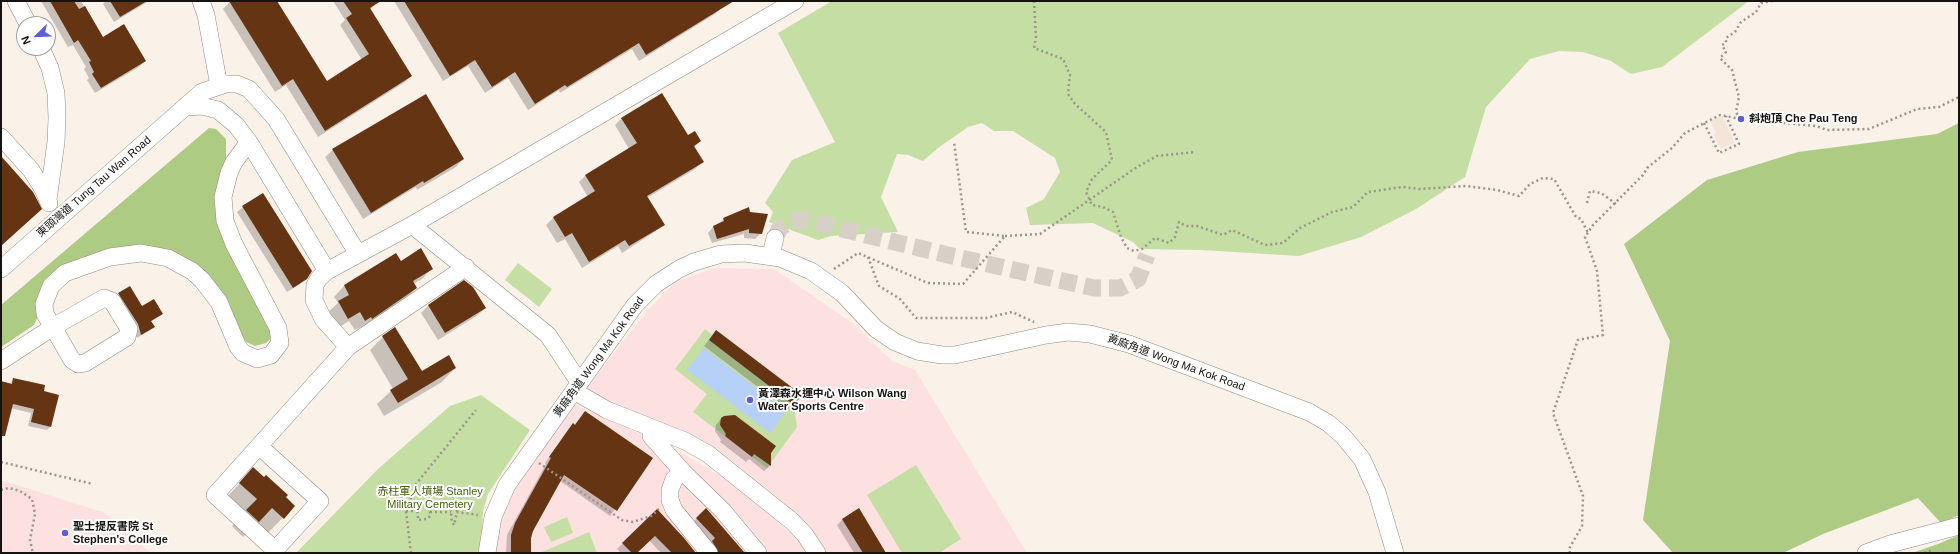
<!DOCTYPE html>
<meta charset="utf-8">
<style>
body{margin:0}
#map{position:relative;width:1960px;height:554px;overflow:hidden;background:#faf1e8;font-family:Helvetica,sans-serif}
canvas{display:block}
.frame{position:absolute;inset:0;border:2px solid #15120f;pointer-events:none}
.north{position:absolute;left:16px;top:16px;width:40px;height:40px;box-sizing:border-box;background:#fff;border:1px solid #a1a09f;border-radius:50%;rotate:247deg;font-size:11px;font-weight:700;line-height:16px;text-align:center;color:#15120f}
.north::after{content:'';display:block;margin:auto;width:14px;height:18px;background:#5e5dd6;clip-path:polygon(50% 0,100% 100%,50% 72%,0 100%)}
</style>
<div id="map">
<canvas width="1960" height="554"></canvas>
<div class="frame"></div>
<div class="north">N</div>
</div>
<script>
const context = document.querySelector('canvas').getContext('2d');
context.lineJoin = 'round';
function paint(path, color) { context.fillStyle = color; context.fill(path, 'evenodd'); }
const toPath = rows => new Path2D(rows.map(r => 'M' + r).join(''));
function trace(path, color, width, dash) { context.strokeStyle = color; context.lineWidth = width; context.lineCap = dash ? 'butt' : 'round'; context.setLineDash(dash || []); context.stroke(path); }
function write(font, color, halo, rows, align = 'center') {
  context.font = font + ' Helvetica,"Noto Sans TC",sans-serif'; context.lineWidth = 4; context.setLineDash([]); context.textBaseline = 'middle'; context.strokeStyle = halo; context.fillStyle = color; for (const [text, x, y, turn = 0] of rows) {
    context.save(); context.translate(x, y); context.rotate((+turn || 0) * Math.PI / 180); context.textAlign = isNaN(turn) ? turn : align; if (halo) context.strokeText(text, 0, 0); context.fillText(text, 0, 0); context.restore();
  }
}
paint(toPath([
 [1722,116,1735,142,1721,149,1713,134,1716,133,1710,121]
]), '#f4e6d7');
paint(toPath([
 [714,268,774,269,851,322,892,361,915,370,1027,553,824,553,722,458,582,394,648,310,675,282],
 [569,402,676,450,721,476,755,502,791,534,808,553,495,553,507,492],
 [1,480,105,513,151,553,1,553]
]), '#fde1e1');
paint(toPath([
 [832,1,1749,1,1662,67,1631,74,1611,61,1583,52,1559,51,1530,59,1486,107,1465,177,1416,209,1361,237,1299,256,1201,250,1140,249,1133,242,1093,223,1030,225,1026,208,1044,199,1060,172,1055,158,1013,131,994,131,982,123,968,127,938,148,923,161,908,155,897,154,881,197,898,232,831,236,818,240,769,222,773,212,765,203,792,160,835,142,778,33],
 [518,263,552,289,539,307,505,280],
 [705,329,712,335,716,330,802,395,794,405,797,427,767,468,693,412,707,394,675,369],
 [481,395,530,430,488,494,483,511,481,553,296,553,378,469,450,406],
 [916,465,961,539,939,553,902,553,867,495],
 [567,517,573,533,551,542,544,527],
 [589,532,597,553,543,553,542,552]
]), '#c5dea4');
paint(toPath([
 [1959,123,1959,515,1941,523,1918,498,1823,534,1783,553,1673,553,1643,520,1670,341,1624,244,1707,180,1798,152,1937,134],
 [209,128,216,129,226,139,226,158,219,183,272,334,270,339,266,343,255,346,246,342,183,258,77,261,39,314,34,325,1,347,1,305],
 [1959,535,1959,553,1912,553,1938,544]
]), '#adcb82');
paint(toPath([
 [704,348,786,411,770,433,687,370]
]), '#b7d0f7');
paint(toPath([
 [41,1,81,1,103,38,145,61,139,67,95,93,87,80,89,78,84,69,86,67,73,45,68,47],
 [106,1,149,1,114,22,103,4],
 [231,1,276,1,327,82,362,60,340,25,345,20,333,1,375,1,376,3,370,10,411,76,405,82,318,137,286,85,275,92,223,9],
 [394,1,717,1,721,8,715,14,639,61,632,49,560,93,559,90,528,110,508,78,485,93,468,66,443,81],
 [425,95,463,159,456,167,417,190,416,187,363,219,325,157,333,150],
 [622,118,700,141,694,147,702,162,695,169,647,198,663,224,656,231,622,253,618,246,582,268,565,239,557,243,546,225,553,218,588,197,579,182,586,175,629,149,615,125],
 [243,207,306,278,300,284,287,292,237,212],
 [749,213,761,233,755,239,744,238,744,234,712,243,708,233,713,227,724,219],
 [395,254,400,262,432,268,422,279,413,284,416,288,406,298,362,328,361,327,355,330,349,321,338,328,328,312,338,303,334,297,344,286],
 [464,281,485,308,478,315,438,340,421,313,428,306],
 [129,287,142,307,162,314,150,322,153,327,150,330,137,338,134,328,115,298],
 [716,331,801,395,788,410,704,346],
 [383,337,421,372,455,368,442,382,384,416,377,404,393,389,370,350],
 [13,379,42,392,50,427,47,430,28,426,31,413,11,408,1,420,1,382,10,384],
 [585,412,652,458,610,516,560,481,530,534,531,553,506,553,507,535,546,464,545,463,568,430,573,424,574,425],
 [721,419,770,452,770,466,764,471,749,459,746,462,720,442,721,440,715,431,716,425],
 [253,469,294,506,267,534,256,524,243,537,232,526,242,515,225,499],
 [706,510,743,553,711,553,691,524],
 [656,511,694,553,661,553,649,540,636,553,621,553,617,549],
 [843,519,885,553,854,553,837,525]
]), '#0003');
paint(toPath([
 [50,1,74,1,79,9,85,6,103,37,124,24,146,61,101,88,92,74,94,72,89,62,91,61,78,40,74,43],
 [110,1,147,1,120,17],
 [229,1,277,1,327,81,369,54,346,18,352,14,343,1,381,1,370,8,412,76,325,131,293,79,282,86],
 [404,1,734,1,646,55,639,43,567,87,565,85,535,104,515,72,492,87,475,60,450,76],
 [662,93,688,135,695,131,701,141,694,146,704,162,647,196,665,225,629,246,625,240,589,262,572,233,565,237,553,217,595,191,585,175,637,143,621,118],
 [426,94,464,159,424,183,423,181,371,213,332,149],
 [1,156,33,192,42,209,1,246],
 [263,193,312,271,307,279,293,288,242,206],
 [749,207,750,212,768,214,762,234,749,233,749,229,717,239,713,226,724,221,723,218],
 [421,248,433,269,413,281,417,288,372,319,371,317,365,321,360,312,348,319,338,301,349,295,344,285,396,253,401,261],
 [464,280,473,287,486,308,445,333,428,305],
 [130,286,142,306,154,299,163,314,151,321,155,327,141,335,138,324,118,293],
 [395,327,422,371,449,355,456,368,398,403,390,390,408,379,382,336],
 [716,330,802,395,794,405,709,340],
 [13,378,45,385,44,391,59,395,51,427,31,422,34,409,13,404,5,436,1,436,1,381,12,384],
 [585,411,653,458,617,511,564,475,533,531,531,538,531,553,511,553,511,535,515,523,551,458,549,457,573,423,575,425],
 [735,415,776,446,771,453,771,466,754,454,752,457,725,436,726,434,720,425,721,418,724,416],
 [253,467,264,477,266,475,288,495,286,497,295,506,284,519,272,508,259,522,246,510,257,499,239,483],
 [706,508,744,552,742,553,719,553,712,541,715,538,696,518],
 [859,508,886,553,863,553,842,519],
 [657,509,684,538,696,553,672,553,655,536,637,553,632,553,622,543]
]), '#643413');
trace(toPath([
 [775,238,780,228,786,224,796,220,805,220,952,256,1094,288,1120,288,1138,279,1147,255]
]), '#d8d0c7', 17, [17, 8]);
const minor = toPath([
 [16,1,28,24],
 [201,1,206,15,219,86],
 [41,48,50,68,56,93,57,118,56,142,48,200],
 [187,107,202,106,218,110,236,125,249,142,327,271],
 [1,137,31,170,43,189,49,203],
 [412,225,548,335,579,382],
 [771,255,775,238],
 [1,269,202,92,226,84,237,84,249,89,276,119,358,254],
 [348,347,323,319,314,300,315,285,319,278,327,271,412,225,795,1],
 [1,361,53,327,104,298,112,301,129,329,127,337,85,363,78,364,72,360,53,327,45,314,44,304,51,286,65,273,110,257,141,253,168,258,192,271,202,280,219,302,238,347,243,353,257,359,271,355,280,343,278,328,234,244,225,221,223,197,229,173,234,162,249,142],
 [574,391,607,410,685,441,708,454,793,522,805,535,817,553],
 [651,428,651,436,683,472,674,479,670,490,670,500,674,510,709,553],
 [259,446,320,501,275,550,215,495,348,347,466,267],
 [683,472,723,511,758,553],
 [487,553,493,517,507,485,635,305,656,284,679,269,694,262,721,254,745,253,780,258,811,271,842,293,876,329,895,342,917,351,942,355,955,355,1046,335,1068,332,1090,334,1129,344,1309,412,1328,423,1343,436,1362,459,1377,492,1395,553],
 [1866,553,1890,544,1959,526]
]);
trace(minor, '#928a82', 18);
trace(toPath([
 [1034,1,1036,38,1034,48,1063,59,1070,75,1068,94,1075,104,1106,132,1112,160,1092,179,1086,192,1092,205,1103,207,1113,212,1121,237,1127,248,1134,251,1142,249,1155,238,1169,243,1175,237,1179,222,1186,226,1197,226,1223,235,1232,230,1265,245,1283,243,1300,228,1332,212,1353,207,1368,192,1403,187,1419,189,1466,186,1497,190,1519,196,1530,184,1543,178,1554,179,1576,217,1581,219,1588,233],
 [1740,119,1736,112,1739,97,1732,70,1720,58,1726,52,1722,45,1726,43,1726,38,1735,32,1741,22,1756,12,1761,3,1772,1],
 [1704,123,1719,153,1739,144,1726,116],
 [1587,203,1590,191,1601,193,1616,204],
 [1005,236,1040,234,1137,167,1157,156,1195,152],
 [868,257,879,286,900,299,916,318,986,318,1012,312,1034,322],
 [834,269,858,253,928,283,963,284,1005,236,966,232,954,142],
 [1,462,93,484],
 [539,463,622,520,633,522,651,516,659,509],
 [1,490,9,488,20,491,32,499,35,514,30,540,33,553],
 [419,504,428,506,430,509,430,516,427,519,418,520,417,507,419,504],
 [406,511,417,511],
 [430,512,451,512],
 [457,512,458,502,456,499,453,501,451,512,452,522,454,525,457,512,478,515],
 [411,553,406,511,416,484,476,410],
 [1570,553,1569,549,1582,526,1583,496,1553,413,1578,340,1603,335,1597,271,1585,237,1593,225,1643,175,1647,168,1672,148,1685,133,1720,115,1741,119,1816,126,1827,130,1869,129,1917,109,1939,107,1959,97],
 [1924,553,1933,550]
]), '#9b948e', 2.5, [2, 3]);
trace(minor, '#fff', 17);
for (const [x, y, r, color] of [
 [1741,119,4,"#5e5dd6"],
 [750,400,4,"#5e5dd6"],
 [65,533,4,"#5e5dd6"]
]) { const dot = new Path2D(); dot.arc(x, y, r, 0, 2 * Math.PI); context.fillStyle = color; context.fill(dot); trace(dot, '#fff', 1.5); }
write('bold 11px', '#15120f', '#fff', [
 ["斜炮頂 Che Pau Teng",1749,119],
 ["黃澤森水運中心 Wilson Wang",758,394],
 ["Water Sports Centre",758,407],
 ["聖士提反書院 St",73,527],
 ["Stephen's College",73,540]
], 'left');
write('11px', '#15120f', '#fff', [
 ["東頭灣道 Tung Tau Wan Road",94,187,-41],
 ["黃麻角道 Wong Ma Kok Road",599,357,-54],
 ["黃麻角道 Wong Ma Kok Road",1176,363,20]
]);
write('11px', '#466012', '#fff', [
 ["赤柱軍人墳場 Stanley",430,492],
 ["Military Cemetery",430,505]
]);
</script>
